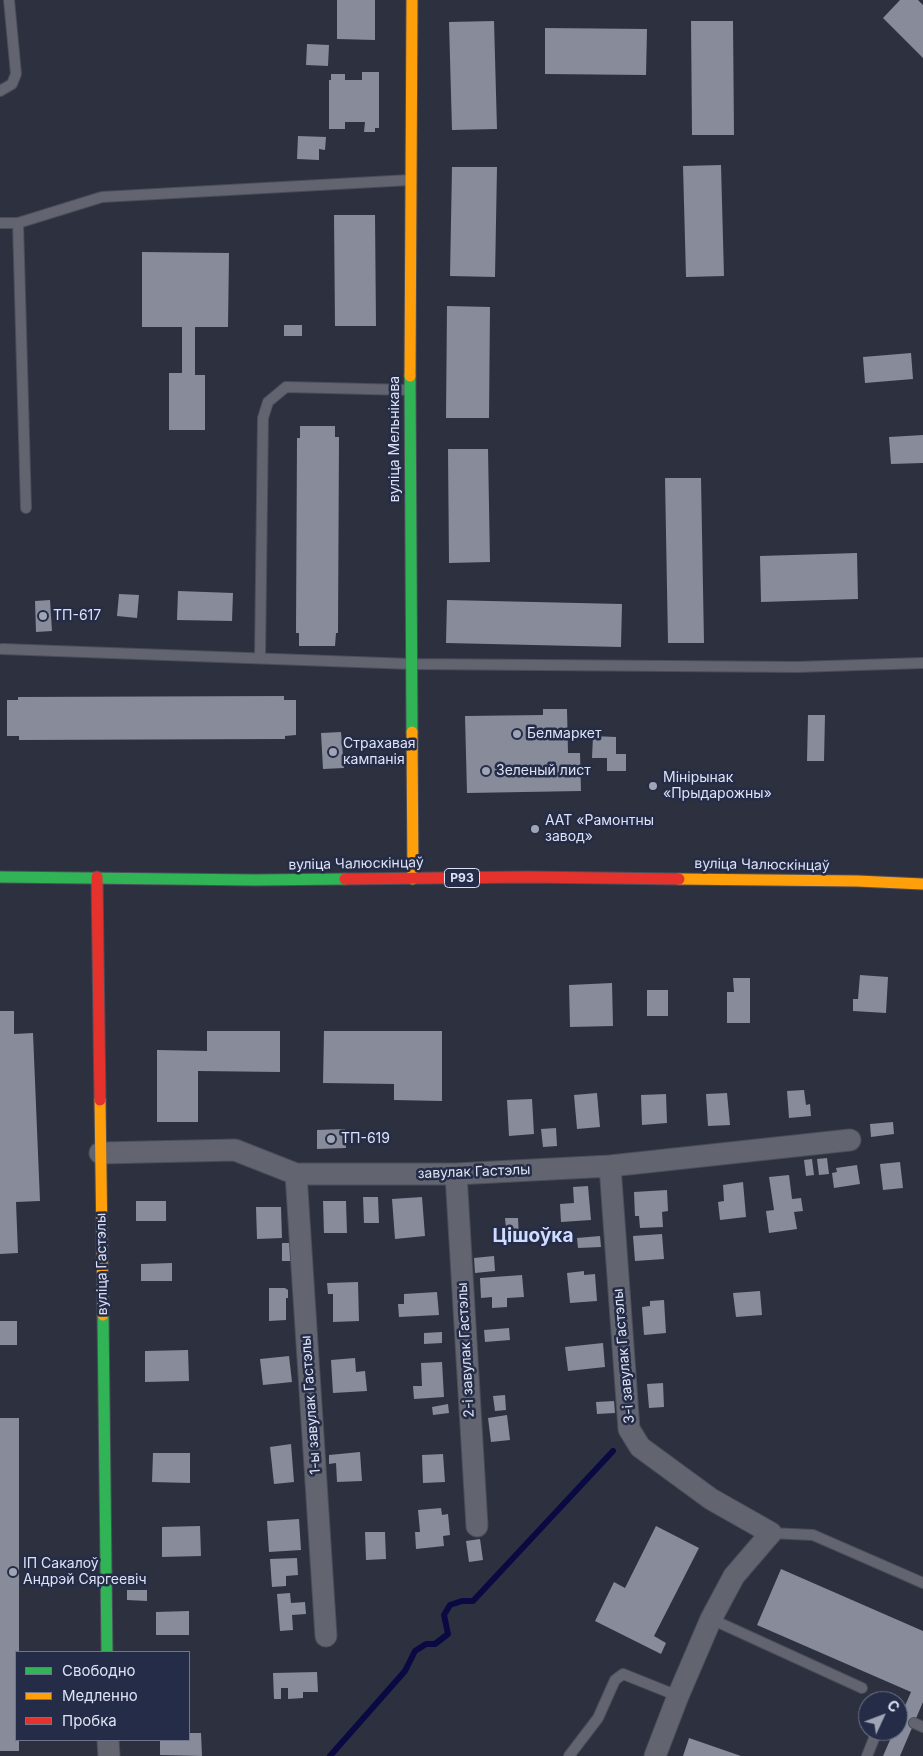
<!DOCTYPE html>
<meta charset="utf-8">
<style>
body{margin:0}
#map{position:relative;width:923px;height:1756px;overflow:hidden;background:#2d313f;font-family:Inter,sans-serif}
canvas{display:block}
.legend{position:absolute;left:15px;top:1651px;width:175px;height:90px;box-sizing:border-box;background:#252c47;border:1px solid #6f758d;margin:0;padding:6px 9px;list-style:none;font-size:15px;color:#dde3f5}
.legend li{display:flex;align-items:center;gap:10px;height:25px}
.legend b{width:25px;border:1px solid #6f758d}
.north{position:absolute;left:858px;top:1691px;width:50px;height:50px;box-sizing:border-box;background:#252c47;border:1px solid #6f758d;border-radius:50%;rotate:47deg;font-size:14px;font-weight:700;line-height:20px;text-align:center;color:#dde3f5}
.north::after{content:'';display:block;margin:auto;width:18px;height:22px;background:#9fa5b5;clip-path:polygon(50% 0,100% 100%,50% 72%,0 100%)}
</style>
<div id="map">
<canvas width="923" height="1756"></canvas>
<ul class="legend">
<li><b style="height:6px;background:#30b455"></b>Свободно</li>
<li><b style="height:6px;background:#ff9f0a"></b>Медленно</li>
<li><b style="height:6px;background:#e5322d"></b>Пробка</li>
</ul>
<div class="north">С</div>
</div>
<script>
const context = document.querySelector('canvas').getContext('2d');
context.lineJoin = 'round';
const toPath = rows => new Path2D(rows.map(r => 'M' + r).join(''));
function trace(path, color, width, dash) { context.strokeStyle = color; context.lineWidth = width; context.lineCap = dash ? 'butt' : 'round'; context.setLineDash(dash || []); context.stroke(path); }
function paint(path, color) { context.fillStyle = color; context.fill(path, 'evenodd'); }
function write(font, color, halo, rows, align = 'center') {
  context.font = font + ' Inter,sans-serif'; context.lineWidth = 5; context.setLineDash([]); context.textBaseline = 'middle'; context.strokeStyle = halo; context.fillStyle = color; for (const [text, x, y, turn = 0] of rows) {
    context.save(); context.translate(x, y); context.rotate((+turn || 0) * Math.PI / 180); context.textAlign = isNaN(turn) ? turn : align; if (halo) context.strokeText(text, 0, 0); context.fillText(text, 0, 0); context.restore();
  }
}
trace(toPath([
 [330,1756,405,1671,415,1651,426,1644,435,1644,448,1634,444,1615,450,1605,462,1601,473,1601,613,1451]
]), '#0a0942', 6);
paint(toPath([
 [337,0,375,0,375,40,337,39],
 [900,0,918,0,923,5,923,58,883,18],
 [494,21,497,129,452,130,449,22],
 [691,21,733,21,734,135,692,135],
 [545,28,647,29,646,75,545,74],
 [307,44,329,45,328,66,306,65],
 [362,72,379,72,379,128,375,128,375,132,364,132,365,122,345,122,345,129,329,129,329,80,331,80,331,74,345,74,345,80,362,80],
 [298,136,326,137,325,150,319,149,319,160,297,159],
 [721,165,724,276,686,277,683,166],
 [452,167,497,167,495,277,450,276],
 [334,215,375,215,376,326,335,326],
 [142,252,229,253,228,327,195,327,195,375,205,375,205,430,169,430,169,373,182,373,182,327,142,327],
 [447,306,490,307,489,418,446,418],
 [284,325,302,325,302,336,284,336],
 [911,353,913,379,865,383,863,357],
 [300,426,335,426,335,437,339,437,338,633,336,633,335,646,299,646,299,633,296,633,297,438,300,438],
 [923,435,923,463,891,464,889,437],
 [448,449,488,449,490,562,449,563],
 [665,478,701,478,704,643,668,643],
 [857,553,858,599,761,602,760,556],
 [178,591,233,593,232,621,177,620],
 [119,594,139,595,137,618,117,616],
 [50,600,52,631,36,632,35,601],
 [447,600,622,604,621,647,446,643],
 [284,696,284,700,296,700,296,735,285,736,285,739,19,740,19,736,7,736,7,700,18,700,18,697],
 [543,709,567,709,568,753,580,753,581,791,467,793,465,716,543,715],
 [808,715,825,715,824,761,807,761],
 [341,732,344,768,323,769,321,733],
 [593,736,616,737,616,754,626,754,626,771,607,771,607,758,592,758],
 [860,975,888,977,886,1013,853,1011,853,999,858,999],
 [733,978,750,978,750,1023,727,1023,727,992,734,992],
 [612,983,613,1026,570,1027,569,985],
 [647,990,668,990,668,1016,647,1016],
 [0,1011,14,1011,14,1034,33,1033,40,1201,16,1202,18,1253,0,1254],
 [207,1031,280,1031,280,1072,198,1071,198,1122,157,1122,157,1050,207,1051],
 [324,1031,442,1031,442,1101,394,1100,394,1084,323,1083],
 [804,1090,806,1105,810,1104,811,1116,789,1118,787,1091],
 [597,1093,600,1127,577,1129,574,1095],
 [727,1093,730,1125,708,1126,706,1094],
 [666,1094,667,1123,642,1125,641,1095],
 [532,1099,534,1134,509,1136,507,1100],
 [893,1122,894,1134,871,1137,870,1124],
 [556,1128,557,1146,543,1147,541,1129],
 [345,1129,346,1148,317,1149,317,1130],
 [827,1158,829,1174,819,1175,817,1159],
 [812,1159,814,1175,806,1176,804,1160],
 [900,1162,903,1188,883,1190,880,1164],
 [857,1165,860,1184,834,1188,832,1173,837,1172,836,1168],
 [789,1175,792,1199,801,1198,803,1211,794,1212,797,1229,769,1233,766,1211,774,1210,769,1177],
 [743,1182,746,1217,720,1220,718,1202,724,1201,723,1185],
 [588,1186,591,1220,561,1222,560,1204,574,1203,573,1187],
 [667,1190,668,1211,662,1212,663,1227,640,1228,639,1216,635,1216,634,1192],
 [363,1197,378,1197,379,1223,364,1223],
 [422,1197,425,1236,395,1239,392,1199],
 [136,1201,166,1201,166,1221,136,1221],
 [323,1201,346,1201,347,1233,324,1233],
 [256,1207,281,1207,282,1238,257,1239],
 [505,1218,518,1218,519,1237,507,1238],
 [662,1234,664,1259,635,1261,633,1236],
 [600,1236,601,1247,578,1248,577,1238],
 [282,1243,291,1243,291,1261,282,1261],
 [494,1256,495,1271,475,1273,474,1258],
 [172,1263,172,1281,141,1281,141,1264],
 [584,1271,584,1275,595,1274,597,1301,570,1303,567,1273],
 [522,1275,524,1297,507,1298,507,1307,492,1308,492,1297,481,1298,480,1278],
 [358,1282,359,1321,333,1322,333,1294,328,1294,327,1283],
 [269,1288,285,1288,288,1290,288,1298,286,1298,286,1320,269,1321],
 [760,1291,762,1315,736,1317,733,1293],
 [437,1292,439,1315,399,1317,398,1304,404,1304,404,1294],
 [664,1300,666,1333,644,1335,642,1307,650,1306,650,1301],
 [0,1321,17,1321,17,1345,0,1345],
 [509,1328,510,1340,485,1342,484,1330],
 [442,1332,442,1343,424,1344,424,1333],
 [603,1343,605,1367,568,1371,565,1347],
 [188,1350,189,1381,145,1382,145,1351],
 [289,1356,292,1382,263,1385,260,1359],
 [355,1358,356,1372,365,1371,367,1391,333,1393,331,1360],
 [442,1362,444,1397,414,1399,413,1386,422,1386,421,1363],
 [663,1383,664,1407,649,1408,647,1384],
 [505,1395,506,1410,495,1411,493,1396],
 [614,1401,615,1413,597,1414,596,1402],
 [448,1404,449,1413,433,1415,432,1407],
 [507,1415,510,1440,491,1442,488,1418],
 [0,1418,19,1418,19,1652,16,1652,16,1740,19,1740,19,1751,0,1751],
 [291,1444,294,1482,274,1484,270,1447],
 [360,1452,362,1481,337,1482,336,1463,329,1464,329,1455],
 [153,1453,190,1453,190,1483,152,1482],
 [443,1454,445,1482,423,1483,422,1455],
 [441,1508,442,1515,448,1514,450,1535,443,1536,444,1546,416,1549,415,1532,420,1532,418,1510],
 [299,1519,301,1550,269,1552,267,1521],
 [200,1526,201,1556,162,1557,162,1527],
 [656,1526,699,1548,654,1636,666,1643,661,1654,595,1621,614,1582,625,1588],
 [365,1532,385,1532,386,1559,366,1560],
 [480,1539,483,1560,469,1562,466,1541],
 [297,1558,298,1575,286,1576,286,1586,272,1587,270,1559],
 [781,1569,923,1631,923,1702,900,1756,883,1756,894,1731,898,1731,898,1722,911,1692,757,1625],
 [127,1590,147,1590,147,1601,127,1600],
 [290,1593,291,1603,305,1602,306,1614,292,1615,293,1630,280,1631,277,1594],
 [189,1611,189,1635,156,1635,156,1612],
 [317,1672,318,1692,303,1692,303,1698,288,1699,288,1688,281,1688,281,1699,274,1699,273,1673],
 [189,1733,201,1733,202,1756,160,1755,160,1740,189,1740],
 [689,1738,741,1756,683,1756]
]), '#878b9a');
const lane = toPath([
 [0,91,12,84,16,74,9,0],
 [0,223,18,223,102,197,410,180],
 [18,223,26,508],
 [2,649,411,664,797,667,923,663],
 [260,658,263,418,268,402,286,387,409,390],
 [771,1533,813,1535,923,1583],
 [711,1619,862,1688],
 [898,1716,900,1717],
 [914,1723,923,1727],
 [569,1756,598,1718,615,1680,623,1674,678,1696],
 [867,1756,877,1731]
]);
const street = toPath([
 [100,1153,235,1150,296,1174,456,1174,610,1166,850,1140],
 [610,1166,629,1429,640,1447,711,1499,771,1533,734,1576,711,1619,678,1696,655,1756],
 [296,1174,326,1636],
 [456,1174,477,1526],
 [108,1740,109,1756]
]);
const fast = toPath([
 [410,376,412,732],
 [0,877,255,880,345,879],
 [103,1315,107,1652]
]);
const slow = toPath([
 [410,376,412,0],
 [412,732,413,879],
 [679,879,857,881,923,884],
 [100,1100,103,1315]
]);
const jam = toPath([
 [97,877,100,1100],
 [345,879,528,877,679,879]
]);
trace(lane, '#4a4e5b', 12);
trace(street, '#4a4e5b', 23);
trace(fast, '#4a4e5b', 13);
trace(slow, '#4a4e5b', 13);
trace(jam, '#4a4e5b', 13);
trace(lane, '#62656f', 10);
trace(street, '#62656f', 21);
trace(fast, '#30b455', 11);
trace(slow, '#ff9f0a', 11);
trace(jam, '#e5322d', 11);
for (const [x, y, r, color] of [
 [43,616,5,"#9fa5b5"],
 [517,734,5,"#9fa5b5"],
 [333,752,5,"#9fa5b5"],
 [486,771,5,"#9fa5b5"],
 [653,786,5,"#9fa5b5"],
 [535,829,5,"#9fa5b5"],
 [331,1139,5,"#9fa5b5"],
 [13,1572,5,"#9fa5b5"]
]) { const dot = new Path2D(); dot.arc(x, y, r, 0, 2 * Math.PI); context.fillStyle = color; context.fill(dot); trace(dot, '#252c47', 2); }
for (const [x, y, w] of [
 [462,878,35]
]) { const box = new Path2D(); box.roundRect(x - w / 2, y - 9.5, w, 19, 4); context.fillStyle = '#252c47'; context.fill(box); trace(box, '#dde3f5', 1); }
write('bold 12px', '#dde3f5', null, [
 ["Р93",462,878]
]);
write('14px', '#dde3f5', '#252c47', [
 ["вуліца Мельнікава",395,439,-90],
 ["вуліца Чалюскінцаў",356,864,-1],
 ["вуліца Чалюскінцаў",762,865,1],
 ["завулак Гастэлы",474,1172,-2],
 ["вуліца Гастэлы",102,1264,-91],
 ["2-і завулак Гастэлы",466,1350,-93],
 ["3-і завулак Гастэлы",624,1356,-95],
 ["1-ы завулак Гастэлы",311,1405,-94]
]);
write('14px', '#dde3f5', '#252c47', [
 ["ТП-617",53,616],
 ["Белмаркет",527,734],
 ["Страхавая",343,744],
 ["кампанія",343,760],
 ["Зеленый лист",496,771],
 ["Мінірынак",663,778],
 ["«Прыдарожны»",663,794],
 ["ААТ «Рамонтны",545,821],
 ["завод»",545,837],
 ["ТП-619",341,1139],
 ["ІП Сакалоў",23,1564],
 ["Андрэй Сяргеевіч",23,1580]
], 'left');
write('bold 19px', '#d0dcff', '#252c47', [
 ["Цішоўка",533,1236]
]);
</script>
